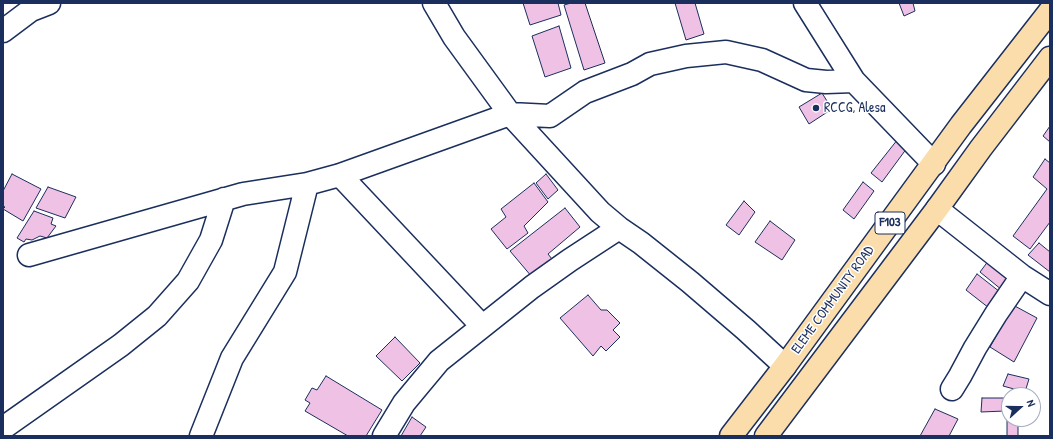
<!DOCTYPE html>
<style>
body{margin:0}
#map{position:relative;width:1053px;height:439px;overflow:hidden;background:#fff;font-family:"Patrick Hand",sans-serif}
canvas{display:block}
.frame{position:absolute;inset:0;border:4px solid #1b2f5e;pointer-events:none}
.north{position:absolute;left:1001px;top:387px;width:40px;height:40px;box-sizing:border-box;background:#fff;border:1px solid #a4acbf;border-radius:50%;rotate:69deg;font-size:11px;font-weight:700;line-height:16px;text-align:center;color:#1b2f5e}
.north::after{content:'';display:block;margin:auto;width:14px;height:18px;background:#1b2f5e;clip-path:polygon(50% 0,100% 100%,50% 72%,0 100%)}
</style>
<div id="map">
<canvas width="1053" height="439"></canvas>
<div class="frame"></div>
<div class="north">N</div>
</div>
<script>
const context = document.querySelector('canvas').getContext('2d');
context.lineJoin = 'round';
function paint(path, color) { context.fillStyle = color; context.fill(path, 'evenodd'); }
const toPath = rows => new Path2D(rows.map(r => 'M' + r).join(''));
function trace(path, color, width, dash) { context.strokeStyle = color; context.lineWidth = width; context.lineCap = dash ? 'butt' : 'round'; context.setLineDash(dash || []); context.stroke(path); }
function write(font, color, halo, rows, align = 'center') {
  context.font = font + ' "Patrick Hand",sans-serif'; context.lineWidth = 3; context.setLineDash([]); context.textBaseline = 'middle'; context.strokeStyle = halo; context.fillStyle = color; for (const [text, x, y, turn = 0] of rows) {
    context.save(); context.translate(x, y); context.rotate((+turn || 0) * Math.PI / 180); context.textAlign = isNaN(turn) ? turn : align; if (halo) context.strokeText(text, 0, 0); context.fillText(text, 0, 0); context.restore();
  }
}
const building = toPath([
 [523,3,558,3,561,15,530,25,523,3],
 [571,3,585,3,605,63,584,70,564,5,571,3],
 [675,3,695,3,704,34,686,40,675,3],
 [899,3,913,3,915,11,904,16,899,3],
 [559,26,571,68,545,77,532,36,559,26],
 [822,93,832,109,809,124,799,107,822,93],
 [1050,126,1050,142,1043,136,1050,126],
 [898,139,907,148,882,182,871,173,898,139],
 [1045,159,1050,163,1050,222,1030,249,1013,236,1047,189,1033,177,1045,159],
 [12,174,41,189,23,221,3,209,5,207,3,206,3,191,12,174],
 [546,174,558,190,548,199,536,183,546,174],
 [863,182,874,191,854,219,843,210,863,182],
 [534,183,548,202,524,226,528,233,507,249,491,229,506,217,501,209,534,183],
 [48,187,76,197,65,218,36,208,48,187],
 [744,201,755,212,739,235,726,225,744,201],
 [565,208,580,227,548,254,552,259,532,277,510,251,565,208],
 [34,211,53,218,51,224,56,226,47,238,40,236,32,240,26,239,24,242,17,238,34,211],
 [770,221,795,240,782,260,755,242,770,221],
 [1039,243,1050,252,1050,272,1028,255,1039,243],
 [989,260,1010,277,1002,290,980,272,989,260],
 [977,274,1000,292,989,308,966,290,977,274],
 [588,295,601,310,607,310,620,323,613,330,620,337,606,351,601,346,593,356,560,318,588,295],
 [1013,305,1037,318,1014,362,990,347,1013,305],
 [395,337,420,363,402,381,376,356,395,337],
 [1008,374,1029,379,1025,392,1003,386,1008,374],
 [326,376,382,410,366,436,348,436,305,411,310,403,305,400,312,388,317,390,326,376],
 [982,398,1006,398,1005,411,981,412,982,398],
 [1007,406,1009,406,1009,419,1018,419,1018,436,1007,436,1007,406],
 [935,409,958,419,949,436,920,436,935,409],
 [412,417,426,427,420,436,401,436,412,417]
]);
paint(building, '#eec1e5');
trace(building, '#1b2f5e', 1);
const minor = toPath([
 [434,3,454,37,510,114,600,212,619,228,641,243,690,282,746,330,785,366],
 [805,3,854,81,934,164],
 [3,31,31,10,49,3],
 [340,175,482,326],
 [937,209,1022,276,1050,294],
 [29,255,243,194,307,184,340,175,510,114,550,116,585,92,632,74,650,64,686,56,726,52,762,60,806,80,826,82,854,81],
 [952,389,960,376,975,348,996,314,1022,276],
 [3,428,121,345,157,316,188,281,211,240,224,199],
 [201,436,232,358,285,272,307,184],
 [384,436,404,403,439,361,532,287,570,260,619,228]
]);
const major = toPath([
 [731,436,785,366,961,125,1050,11],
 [766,436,937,209,981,148,1050,58]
]);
trace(minor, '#1b2f5e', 25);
trace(major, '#1b2f5e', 25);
trace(minor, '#fff', 22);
trace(major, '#faddab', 22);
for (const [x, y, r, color] of [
 [816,108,4,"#1b2f5e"]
]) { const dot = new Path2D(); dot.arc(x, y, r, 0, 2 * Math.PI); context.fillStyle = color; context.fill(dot); trace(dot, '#fff', 1.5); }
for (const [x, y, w] of [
 [890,223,30]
]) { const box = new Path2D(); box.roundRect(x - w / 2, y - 11, w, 22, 3); context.fillStyle = '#fff'; context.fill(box); trace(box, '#1b2f5e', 1); }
write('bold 13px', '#1b2f5e', null, [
 ["F103",890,223]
]);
write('14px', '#1b2f5e', '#fff', [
 ["RCCG, Alesa",824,108]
], 'left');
write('14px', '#1b2f5e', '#fff', [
 ["ELEME COMMUNITY ROAD",833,300,-54]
]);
</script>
